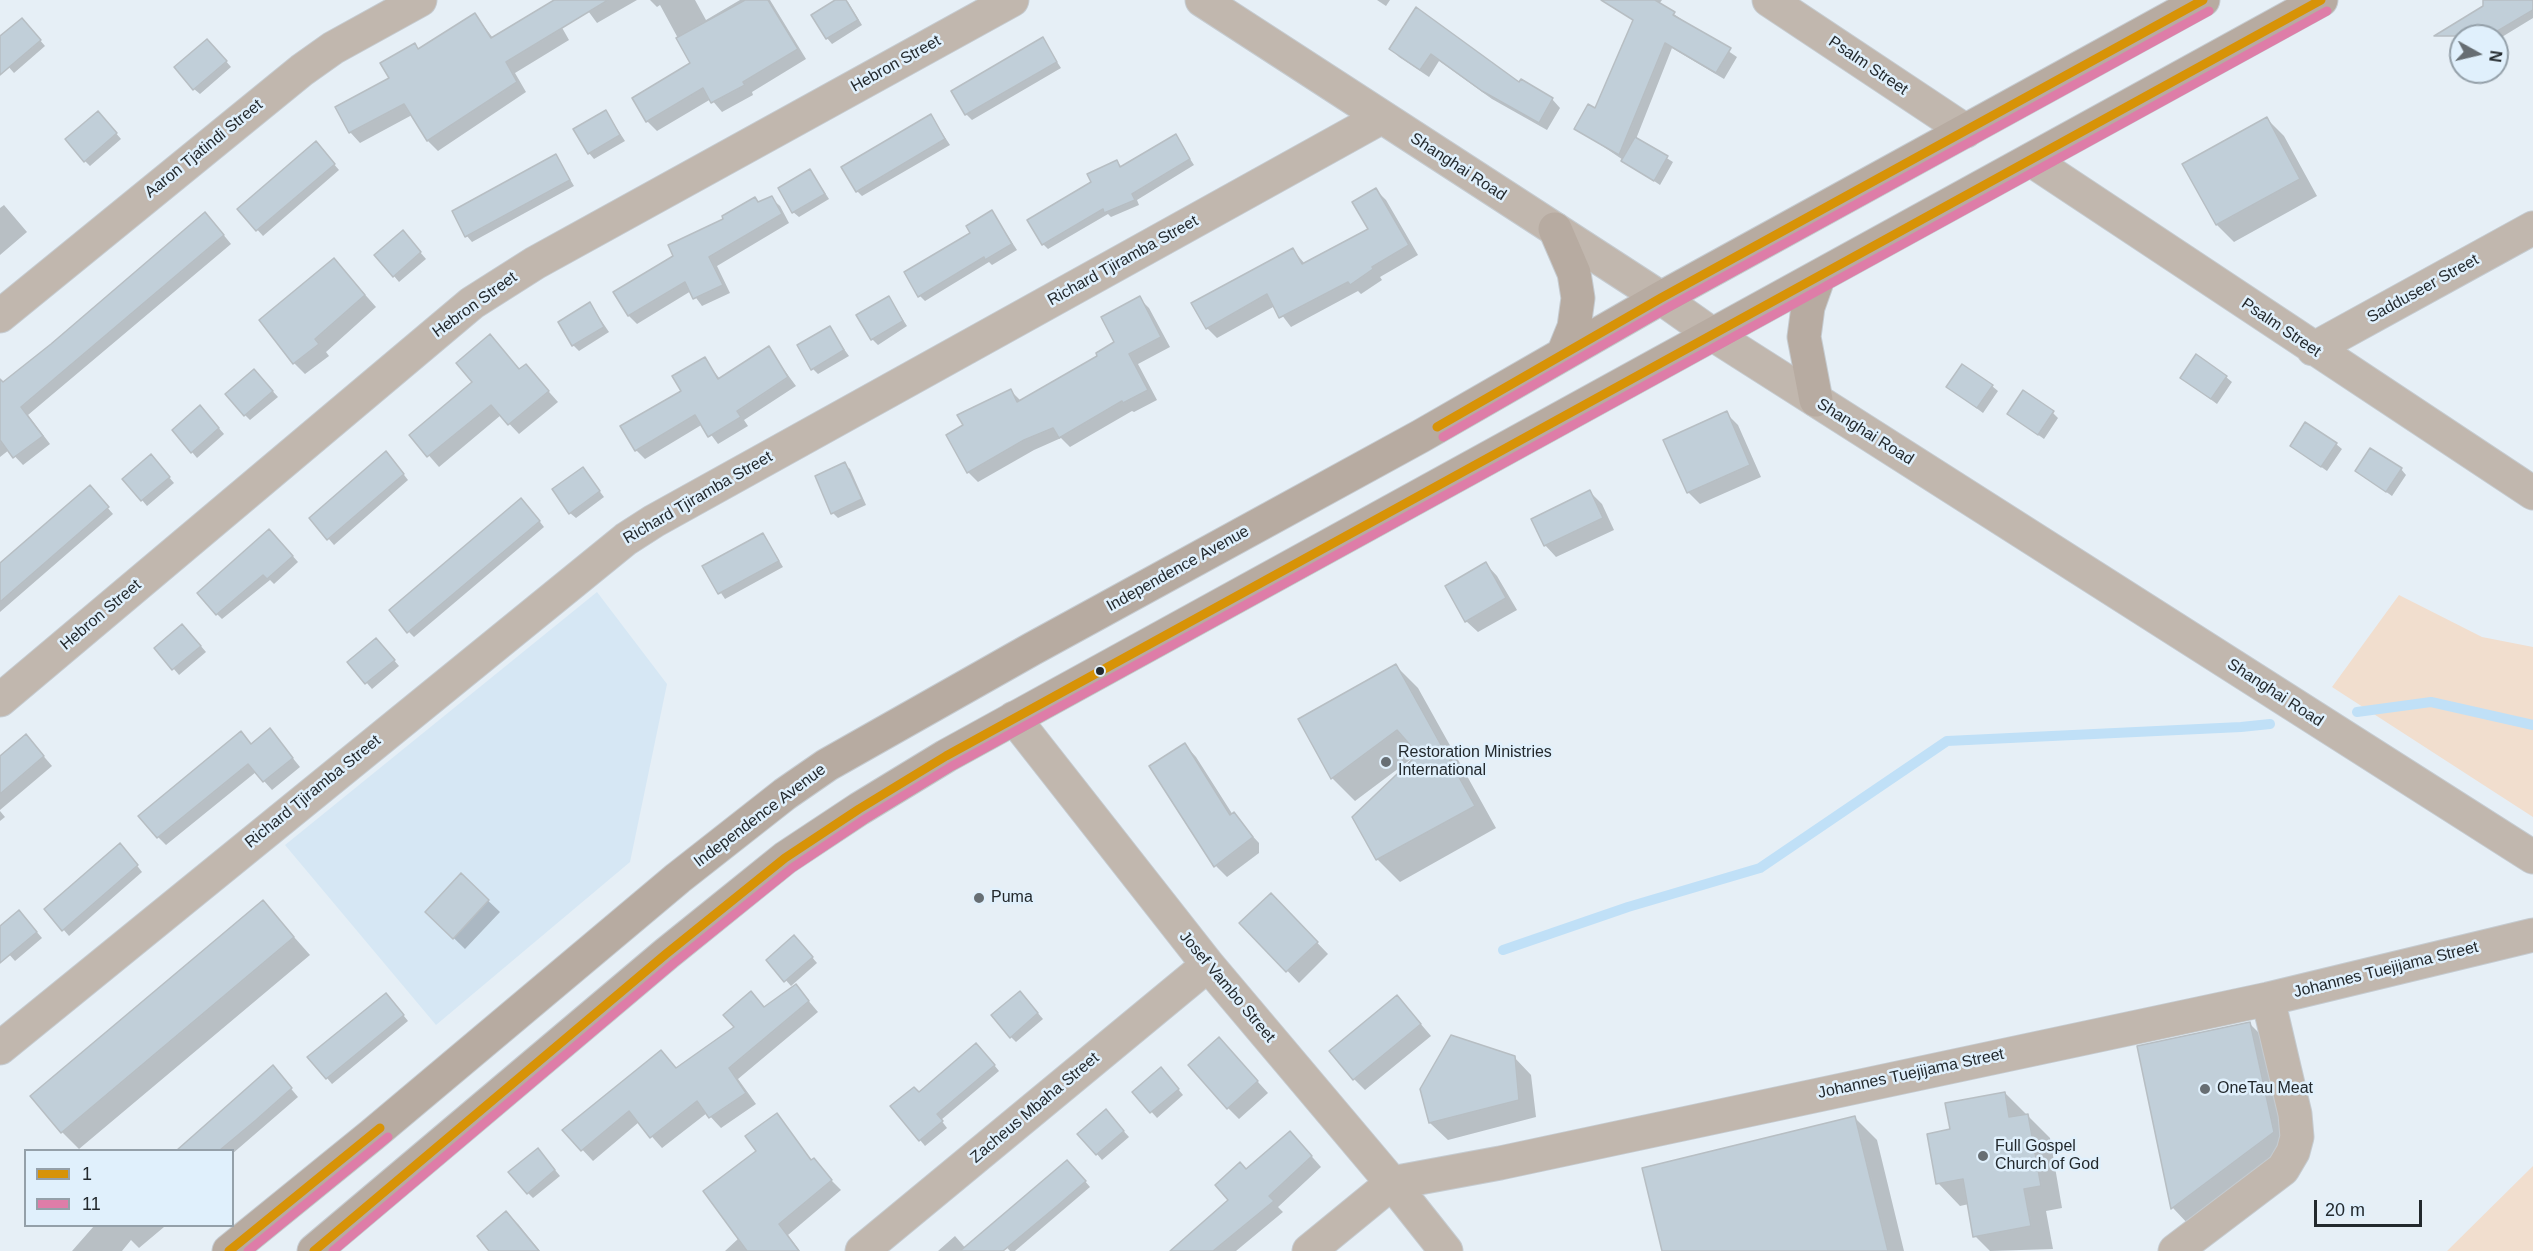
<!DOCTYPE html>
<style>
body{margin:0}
#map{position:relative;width:2533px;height:1251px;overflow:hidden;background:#e6eff6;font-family:Arial,sans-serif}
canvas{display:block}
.legend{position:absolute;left:24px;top:1149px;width:210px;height:78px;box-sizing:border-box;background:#e0f0fc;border:2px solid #94a0a9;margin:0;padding:8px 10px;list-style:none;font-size:18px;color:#23292d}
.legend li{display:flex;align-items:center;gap:12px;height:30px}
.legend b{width:30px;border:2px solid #94a0a9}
.north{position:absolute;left:2449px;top:24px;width:60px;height:60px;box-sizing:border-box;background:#e0f0fc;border:2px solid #94a0a9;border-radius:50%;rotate:98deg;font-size:16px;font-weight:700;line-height:24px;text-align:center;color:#23292d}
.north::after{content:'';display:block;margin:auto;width:21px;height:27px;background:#676e73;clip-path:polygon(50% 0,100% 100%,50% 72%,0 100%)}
.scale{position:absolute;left:2314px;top:1200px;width:108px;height:27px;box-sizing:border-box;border:3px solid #23292d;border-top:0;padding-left:8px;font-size:18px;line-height:21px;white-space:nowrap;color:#23292d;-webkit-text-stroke:4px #e0f0fc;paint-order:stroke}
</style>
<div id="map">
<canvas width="2533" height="1251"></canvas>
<ul class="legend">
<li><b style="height:8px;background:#d79307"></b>1</li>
<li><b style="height:8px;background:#de7da8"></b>11</li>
</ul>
<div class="north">N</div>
<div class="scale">20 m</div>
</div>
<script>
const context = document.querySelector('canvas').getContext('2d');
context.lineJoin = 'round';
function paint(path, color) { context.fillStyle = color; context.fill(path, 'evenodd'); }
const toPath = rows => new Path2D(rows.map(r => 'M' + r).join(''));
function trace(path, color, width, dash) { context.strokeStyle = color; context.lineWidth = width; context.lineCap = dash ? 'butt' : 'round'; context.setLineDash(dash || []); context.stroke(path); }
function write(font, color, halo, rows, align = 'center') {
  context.font = font + ' Arial,sans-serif'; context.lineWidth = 5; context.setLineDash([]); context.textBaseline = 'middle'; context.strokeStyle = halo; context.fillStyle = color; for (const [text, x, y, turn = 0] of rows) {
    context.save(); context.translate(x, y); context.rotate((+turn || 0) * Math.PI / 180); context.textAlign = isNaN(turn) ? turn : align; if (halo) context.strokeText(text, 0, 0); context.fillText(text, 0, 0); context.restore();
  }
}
paint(toPath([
 [597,592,667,684,630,862,436,1025,285,845]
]), '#d6e7f4');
paint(toPath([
 [2399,595,2482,637,2533,647,2533,817,2332,687],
 [2533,1166,2533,1251,2447,1251]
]), '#f1dece');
paint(toPath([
 [580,0,637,0,597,23],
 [650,0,695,0,706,20,740,0,770,0,806,59,752,92,753,95,722,112,711,99,657,131,647,121,634,98,692,64,660,5,657,7],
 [838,0,848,2,862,25,832,44,827,38],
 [1377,0,1390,0,1386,6],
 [1611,0,1662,0,1659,4,1737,57,1724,79,1672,48,1636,139,1673,162,1660,185,1576,128,1596,110,1635,20],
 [2499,0,2533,0,2533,18,2497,40,2497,36,2465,36],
 [1417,9,1519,84,1552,99,1560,108,1547,130,1492,99,1439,61,1429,77,1399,57,1391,49],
 [475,15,493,38,556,17,569,40,515,73,526,92,438,151,428,141,412,115,360,143,350,132,337,108,391,79,414,45,419,50],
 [27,25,45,46,14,73,0,57,0,38],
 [1042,39,1061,68,972,120,966,114],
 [213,46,231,67,200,94,194,89],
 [606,112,625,141,594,159,589,153],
 [931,116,950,145,862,196,857,191],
 [103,118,121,139,90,166,85,161],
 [2267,119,2284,136,2317,196,2234,242,2217,225,2184,164],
 [1175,136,1194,165,1137,200,1139,205,1111,217,1108,214,1048,249,1043,244,1093,183,1117,162,1123,168],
 [321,149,339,170,263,236,239,209],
 [556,156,574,186,472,242,467,236,454,212],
 [810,170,829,199,799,217,793,212],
 [1376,190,1386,200,1418,255,1380,277,1382,280,1361,294,1358,291,1291,327,1275,306,1217,338,1207,328,1293,250,1305,264,1370,229],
 [771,198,780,206,789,223,717,266,730,293,702,306,691,291,637,324,629,316,615,293],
 [4,205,27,232,0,255,0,208],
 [992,212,1017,250,992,265,989,262,925,301,920,296],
 [213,222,231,244,28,415,50,444,23,465,9,450,0,457,0,381,3,384],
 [408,238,426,259,399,282,394,276],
 [345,272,376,307,326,352,329,356,305,374,294,363],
 [889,298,907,326,878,345,872,339],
 [1139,298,1149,308,1170,347,1138,364,1157,400,1134,412,1132,411,1070,447,1061,438,1034,450,978,482,968,472,966,426,1011,391,1021,401,1099,357,1116,343],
 [590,304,609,332,579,351,573,345],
 [829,328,849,356,818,374,813,369],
 [768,348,796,386,744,420,748,426,718,444,703,424,645,459,636,450,622,427,683,391,704,359,720,379],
 [526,366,558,402,519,434,501,415,439,467,411,435],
 [259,376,278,397,250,420,245,415],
 [2226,377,2232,382,2217,404,2182,378],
 [1992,386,1998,391,1983,413,1948,387],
 [206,413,224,434,197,458,192,452],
 [1726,413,1738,425,1761,477,1700,504,1688,492],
 [2053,413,2058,418,2044,439,2009,414],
 [2336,444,2342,449,2327,471,2292,446],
 [391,458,408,480,334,545,311,518],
 [156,462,174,483,147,506,142,500],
 [844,464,850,469,866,505,838,518,833,513],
 [583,469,604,497,576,518,570,513],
 [2401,469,2406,475,2392,496,2357,471],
 [1590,492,1602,504,1614,530,1556,557,1545,545],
 [95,493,113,514,0,612,0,565],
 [527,505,544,527,414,637,409,632],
 [763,534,783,567,725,599,704,567],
 [275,536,298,562,274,584,270,580,222,619,217,614],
 [1486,564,1497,576,1517,610,1478,632,1466,621],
 [188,631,206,652,179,675,156,648],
 [381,645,399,666,372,689,349,662],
 [1396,666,1418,688,1496,828,1400,882,1377,859,1354,817,1420,754,1419,753,1355,801,1332,778,1300,719],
 [270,730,300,767,272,790,256,772,166,845,158,837],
 [34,745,52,766,0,810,0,758],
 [1185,745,1196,757,1233,815,1259,843,1259,853,1227,877,1216,866],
 [0,811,5,817,0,821],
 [125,850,142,872,69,936,46,909],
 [461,875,500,912,465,949,427,912],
 [263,902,310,955,79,1149,62,1132],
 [1283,907,1328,954,1299,983,1242,923],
 [24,917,42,938,15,961,0,944,0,928],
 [800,943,817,963,791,986,768,960],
 [796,986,818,1012,738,1079,756,1104,721,1128,707,1113,662,1148,639,1122,593,1161,564,1130,677,1069],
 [1025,998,1043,1019,1016,1042,1011,1037],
 [391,1000,408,1021,332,1084,327,1078],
 [1408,1009,1431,1036,1365,1090,1354,1079],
 [2250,1024,2267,1041,2291,1150,2190,1226,2173,1208,2138,1047],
 [982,1050,999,1071,941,1120,947,1128,925,1146,892,1106,919,1094],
 [1230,1051,1268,1093,1239,1119,1228,1108],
 [1514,1057,1531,1075,1536,1117,1448,1140,1430,1123],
 [273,1067,298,1097,232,1154,232,1150,177,1150],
 [1166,1074,1183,1095,1157,1118,1134,1092],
 [2005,1093,2050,1138,2062,1208,2046,1211,2053,1249,1990,1251,1975,1236,1969,1204,1960,1206,1938,1183,1952,1130],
 [777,1115,812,1161,841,1190,788,1235,800,1251,725,1251,739,1238,758,1151],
 [1111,1117,1129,1137,1102,1160,1097,1154],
 [1855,1118,1877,1140,1904,1251,1664,1251],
 [1300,1143,1321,1167,1278,1207,1283,1212,1236,1251,1185,1251,1230,1200,1247,1171],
 [543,1155,560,1176,533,1198,528,1193],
 [1073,1167,1090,1187,1015,1251,1010,1251,989,1228],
 [506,1213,518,1224,540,1251,491,1251],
 [94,1226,163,1226,164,1227,139,1248,131,1240,122,1251,72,1251],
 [955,1236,968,1251,938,1251]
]), '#0003');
trace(toPath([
 [2357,712,2431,702,2533,725],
 [1503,950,1628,907,1760,868,1947,741,2241,727,2270,724]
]), '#c0e0f7', 10);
const building = toPath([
 [554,0,608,0,506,62,517,82,427,141,404,104,349,133,335,107,389,78,380,63,415,43,418,49,475,13,491,38,554,0],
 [745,0,768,0,798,49,743,82,745,85,711,103,703,88,646,122,632,98,690,63,676,38,745,0],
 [835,0,846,0,858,20,826,39,811,15,835,0],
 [1601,0,1655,0,1675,12,1673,15,1731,48,1716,73,1665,43,1619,155,1574,129,1588,104,1595,108,1633,20,1601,0],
 [2483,0,2533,0,2533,10,2489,36,2434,36,2483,6,2483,0],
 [1416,7,1519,82,1521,79,1553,98,1539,123,1482,91,1431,54,1420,70,1389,49,1416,7],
 [22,18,41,40,0,75,0,36,22,18],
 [1043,37,1057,62,965,115,951,91,1043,37],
 [207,39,227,61,193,90,174,67,207,39],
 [606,110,620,135,588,154,573,129,606,110],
 [98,111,117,133,84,162,65,139,98,111],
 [931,114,945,139,856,192,841,167,931,114],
 [2267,117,2300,179,2216,225,2182,164,2267,117],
 [1176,134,1190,159,1132,194,1135,200,1104,213,1103,209,1042,245,1027,220,1091,182,1087,174,1117,160,1120,167,1176,134],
 [1635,137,1668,156,1654,181,1621,161,1635,137],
 [316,141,335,164,256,231,237,209,316,141],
 [556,154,570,180,465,237,452,211,556,154],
 [810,169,825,194,792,213,778,188,810,169],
 [1376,188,1409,245,1372,267,1373,269,1350,285,1348,282,1279,318,1267,294,1206,329,1191,303,1293,248,1302,264,1368,229,1352,202,1376,188],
 [772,196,782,214,709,257,723,285,693,299,685,282,628,316,613,292,673,256,668,245,723,219,722,216,755,197,758,202,772,196],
 [992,210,1012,244,985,260,984,257,918,297,904,272,970,233,966,226,992,210],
 [205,212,224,235,21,407,43,436,13,458,0,440,0,379,3,382,51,344,205,212],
 [403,230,421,252,393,277,374,255,403,230],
 [334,258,365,295,315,339,319,344,293,364,259,320,334,258],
 [889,296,903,321,871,340,856,315,889,296],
 [1140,296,1161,337,1129,354,1148,390,1123,403,1122,401,1059,438,1053,428,1024,440,967,473,946,435,963,425,957,415,1011,389,1017,402,1097,356,1096,353,1114,342,1101,317,1140,296],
 [590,302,604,327,572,346,558,322,590,302],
 [830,326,844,350,811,370,797,345,830,326],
 [490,334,519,369,526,364,549,391,508,425,491,405,427,457,409,435,472,382,456,363,490,334],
 [769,346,788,377,737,411,741,417,708,437,695,415,635,451,620,426,681,391,672,376,705,357,718,379,769,346],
 [2196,354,2227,376,2211,399,2180,378,2196,354],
 [1962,364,1993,385,1977,408,1946,387,1962,364],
 [254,369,273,391,244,416,225,394,254,369],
 [2023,390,2054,411,2038,435,2007,414,2023,390],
 [200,405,219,428,191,453,172,430,200,405],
 [1727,411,1750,465,1687,493,1663,440,1727,411],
 [2305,422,2337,443,2321,467,2290,446,2305,422],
 [2370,448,2402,468,2386,492,2355,471,2370,448],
 [386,451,404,474,327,540,309,518,386,451],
 [151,454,170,477,141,501,122,479,151,454],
 [845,462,862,499,831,514,815,476,845,462],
 [583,467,600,491,569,514,552,489,583,467],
 [90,485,109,507,0,602,0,563,90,485],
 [1590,490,1603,518,1544,546,1531,519,1590,490],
 [521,498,540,521,407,633,389,610,521,498],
 [269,529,293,556,267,579,263,575,216,615,197,593,269,529],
 [763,533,779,561,718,594,702,566,763,533],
 [1486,562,1506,598,1465,622,1445,586,1486,562],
 [182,624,201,646,172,670,154,648,182,624],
 [376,638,395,660,365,684,347,662,376,638],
 [1396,664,1475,806,1376,860,1352,817,1418,754,1397,730,1331,779,1298,719,1396,664],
 [270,728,293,758,263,782,248,764,157,838,138,816,241,731,251,744,270,728],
 [26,734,44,756,0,794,0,756,26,734],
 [1185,743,1230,815,1234,812,1253,837,1214,867,1149,766,1185,743],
 [120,843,138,865,62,931,44,909,120,843],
 [461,873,489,900,453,939,425,912,461,873],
 [1271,893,1318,942,1286,972,1239,923,1271,893],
 [263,900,294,937,61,1133,30,1096,263,900],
 [19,910,37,932,0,963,0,926,19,910],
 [794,935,813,957,784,982,766,960,794,935],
 [796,984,809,1001,729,1068,746,1093,709,1118,697,1101,650,1138,629,1111,581,1151,562,1130,661,1050,676,1068,734,1027,723,1015,751,991,764,1007,796,984],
 [1020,991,1038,1013,1010,1038,991,1015,1020,991],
 [386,993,404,1015,326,1079,307,1057,386,993],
 [1397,995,1421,1024,1353,1080,1329,1051,1397,995],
 [2250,1022,2274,1132,2171,1209,2137,1046,2250,1022],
 [1451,1035,1515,1056,1519,1100,1429,1123,1420,1089,1451,1035],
 [1219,1037,1258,1081,1227,1109,1188,1065,1219,1037],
 [976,1043,995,1065,937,1114,943,1121,919,1141,890,1106,914,1087,919,1092,976,1043],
 [273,1065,292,1088,256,1120,220,1150,177,1150,273,1065],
 [1161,1067,1179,1089,1150,1113,1132,1092,1161,1067],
 [2005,1092,2009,1117,2028,1114,2041,1186,2024,1189,2031,1226,1973,1237,1963,1179,1936,1184,1927,1134,1950,1129,1945,1103,2005,1092],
 [1106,1109,1124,1131,1096,1155,1077,1134,1106,1109],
 [777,1113,811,1160,814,1158,832,1180,779,1224,799,1251,747,1251,703,1191,756,1151,745,1136,777,1113],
 [1855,1116,1888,1251,1662,1251,1642,1168,1855,1116],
 [1290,1131,1312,1156,1269,1196,1274,1201,1213,1251,1170,1251,1228,1200,1215,1185,1240,1162,1246,1169,1290,1131],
 [538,1148,555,1170,527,1194,508,1172,538,1148],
 [1067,1160,1086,1181,1057,1206,1003,1251,960,1251,1067,1160],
 [506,1211,539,1251,489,1251,477,1236,506,1211]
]);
paint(building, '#c1cfd9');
trace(building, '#b7bec3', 1.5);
const minor = toPath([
 [1202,0,1661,298,1712,334,2533,857],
 [1769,0,1966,131],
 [2031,160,2533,493],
 [0,316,302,70,333,48,420,0],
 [2313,349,2533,228],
 [0,700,472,303,535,263,1012,0],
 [1014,718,1208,965,1392,1183,1446,1251],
 [0,1048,626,539,654,521,1382,117],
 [862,1251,1208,965],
 [1309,1251,1392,1183,1500,1163,2268,999,2533,935],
 [2175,1251,2283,1169,2293,1152,2297,1137,2295,1114,2268,999]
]);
const secondary = toPath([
 [1555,229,1574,273,1578,298,1574,327,1563,354],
 [1816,400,1804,337,1808,307,1819,276],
 [229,1251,372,1135,678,878,785,794,827,765,1032,649,1421,436,1661,298,2203,0],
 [314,1251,666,954,785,858,859,809,946,756,2321,0]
]);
trace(minor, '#c5cbd0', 35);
trace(secondary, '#c5cbd0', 35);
trace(minor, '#c1b7ae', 33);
trace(secondary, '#b7aba1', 33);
trace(toPath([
 [1437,427,1661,298,2203,0],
 [229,1251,380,1128],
 [314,1251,666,954,785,858,859,809,946,756,2321,0]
]), '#d79307', 9);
trace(toPath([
 [1443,437,1667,308,2209,11],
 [248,1251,388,1137],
 [333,1251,674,963,792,868,865,819,952,766,2327,11]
]), '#de7da8', 9);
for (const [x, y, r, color] of [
 [1100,671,5,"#23292d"],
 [1386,762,6,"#676e73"],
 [979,898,6,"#676e73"],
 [2205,1089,6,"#676e73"],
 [1983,1156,6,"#676e73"]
]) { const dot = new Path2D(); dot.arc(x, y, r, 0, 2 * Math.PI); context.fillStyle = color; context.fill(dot); trace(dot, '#e0f0fc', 2); }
write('16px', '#23292d', '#e0f0fc', [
 ["Hebron Street",896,64,-29],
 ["Psalm Street",1868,66,34],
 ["Aaron Tjatindi Street",204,149,-39],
 ["Shanghai Road",1458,167,33],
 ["Richard Tjiramba Street",1123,261,-29],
 ["Sadduseer Street",2423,289,-29],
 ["Hebron Street",475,305,-36],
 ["Psalm Street",2281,328,34],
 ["Shanghai Road",1865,432,32],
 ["Richard Tjiramba Street",698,498,-30],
 ["Independence Avenue",1178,569,-29],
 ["Hebron Street",101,615,-40],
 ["Shanghai Road",2275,693,33],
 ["Richard Tjiramba Street",313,792,-39],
 ["Independence Avenue",760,816,-37],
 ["Johannes Tuejijama Street",2386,970,-14],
 ["Josef Vambo Street",1227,987,50],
 ["Johannes Tuejijama Street",1911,1074,-12],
 ["Zacheus Mbaha Street",1035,1108,-40]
]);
write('16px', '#23292d', '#e0f0fc', [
 ["Restoration Ministries",1398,753],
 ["International",1398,771],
 ["Puma",991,898],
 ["OneTau Meat",2217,1089],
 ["Full Gospel",1995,1147],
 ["Church of God",1995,1165]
], 'left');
</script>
